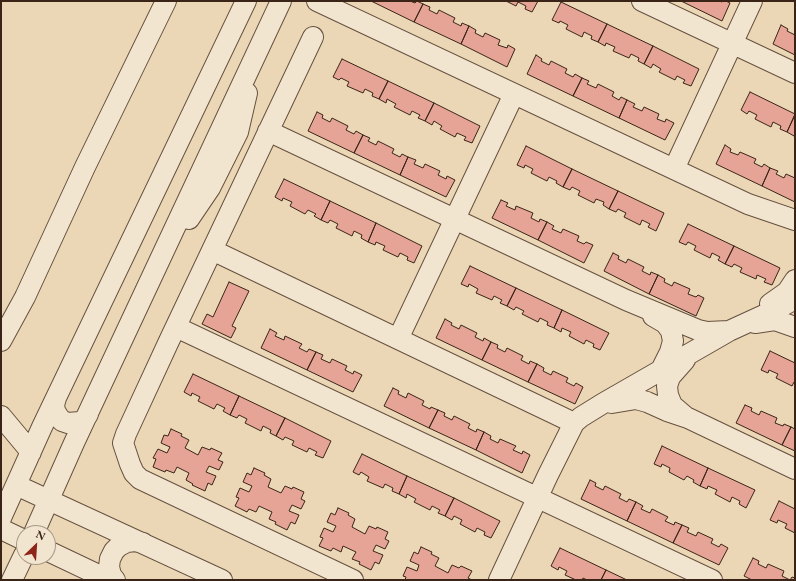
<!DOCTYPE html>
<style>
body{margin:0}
#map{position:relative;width:796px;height:581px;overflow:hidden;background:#ebd7b6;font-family:"EB Garamond",serif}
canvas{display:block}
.frame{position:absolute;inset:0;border:2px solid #392417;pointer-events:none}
.north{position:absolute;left:16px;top:525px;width:40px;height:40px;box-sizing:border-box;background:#f2e5d0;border:1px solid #a89886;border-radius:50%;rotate:25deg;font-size:11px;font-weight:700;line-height:16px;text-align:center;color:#392417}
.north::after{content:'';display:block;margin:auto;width:14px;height:18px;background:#8f2418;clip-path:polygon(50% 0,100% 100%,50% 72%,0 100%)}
</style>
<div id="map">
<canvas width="796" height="581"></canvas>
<div class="frame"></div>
<div class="north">N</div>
</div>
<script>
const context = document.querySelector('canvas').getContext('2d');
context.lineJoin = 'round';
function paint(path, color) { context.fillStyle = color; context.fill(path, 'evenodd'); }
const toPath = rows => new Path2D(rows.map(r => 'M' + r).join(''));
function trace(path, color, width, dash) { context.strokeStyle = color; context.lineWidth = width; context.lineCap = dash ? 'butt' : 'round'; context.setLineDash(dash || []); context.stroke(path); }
const building = toPath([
 [371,1,410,1,415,3,417,1,423,4,414,22,371,1],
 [506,1,538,1,532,12,525,9,526,6,518,2,516,6,506,1],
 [681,1,719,1,722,2,722,1,726,1,730,3,722,21,681,1],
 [561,2,607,24,598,42,591,39,592,36,584,32,582,37,566,29,568,25,560,21,559,23,552,20,561,2],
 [423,4,430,7,429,10,437,14,439,10,455,18,453,22,461,26,462,23,469,26,461,44,414,22,423,4],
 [607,24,653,46,644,64,638,61,639,58,631,54,629,58,613,51,615,47,606,43,605,46,598,42,607,24],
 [781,25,788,29,787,31,795,35,795,55,773,44,781,25],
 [469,26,476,30,475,33,483,37,485,33,500,40,498,45,507,48,508,45,515,49,507,67,461,44,469,26],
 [653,46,699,69,691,86,683,83,685,80,677,76,675,80,659,72,661,69,653,64,651,68,644,64,653,46],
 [536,55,542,59,541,61,549,65,551,61,567,69,565,73,573,77,575,74,582,78,573,96,527,74,536,55],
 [342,59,388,81,379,99,372,96,373,93,365,89,363,93,347,86,349,82,341,78,339,80,333,77,342,59],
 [582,78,589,81,587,84,596,88,598,84,614,92,612,96,619,100,621,97,627,100,619,118,573,96,582,78],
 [388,81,434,103,425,121,418,118,420,115,412,111,410,115,394,107,396,104,387,99,386,103,379,99,388,81],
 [750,92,795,114,787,132,780,129,781,126,773,122,771,127,755,119,757,115,749,111,747,114,741,110,750,92],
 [627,100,635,104,633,107,642,111,644,107,659,114,657,119,665,122,666,119,674,123,665,140,619,118,627,100],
 [434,103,480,126,472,143,464,140,466,137,457,133,455,137,440,129,442,126,434,121,432,125,425,121,434,103],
 [317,112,323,115,322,118,330,122,332,118,348,126,346,130,354,134,356,131,363,135,354,153,308,131,317,112],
 [795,115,795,133,794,136,787,132,795,115],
 [363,135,370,138,368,141,376,145,378,141,394,149,392,153,400,157,402,154,408,157,400,175,354,153,363,135],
 [725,145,731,149,730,152,738,155,740,152,756,159,754,163,762,167,764,164,770,168,762,186,716,164,725,145],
 [526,146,572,169,563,187,556,183,557,181,549,177,547,181,531,173,533,169,525,165,524,168,517,165,526,146],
 [408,157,416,160,414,164,423,168,425,164,440,171,438,175,446,179,447,176,455,180,446,197,400,175,408,157],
 [770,168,778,171,776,174,784,178,786,174,795,178,795,202,762,186,770,168],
 [572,169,618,191,609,209,603,205,604,202,596,199,594,203,578,195,580,191,572,187,570,190,563,187,572,169],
 [284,179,330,201,321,220,314,216,316,214,308,210,305,214,290,206,292,202,283,198,282,201,275,197,284,179],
 [618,191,664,213,656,231,648,227,650,224,642,220,640,225,624,217,626,213,618,209,616,212,609,209,618,191],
 [501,200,508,203,506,206,515,210,516,206,533,213,531,218,539,222,540,219,547,222,538,240,492,218,501,200],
 [330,201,376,223,368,242,361,238,362,235,354,231,352,236,336,228,338,224,330,220,328,223,321,220,330,201],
 [547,222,554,226,552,229,561,233,563,229,579,236,577,241,584,244,586,242,593,245,584,263,538,240,547,222],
 [376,223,422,246,414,263,407,260,408,257,400,253,398,257,383,250,385,246,376,242,375,245,368,242,376,223],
 [688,224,734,246,725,264,718,260,720,257,712,253,710,258,694,250,696,246,688,242,686,245,679,242,688,224],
 [734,246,780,268,772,285,764,282,766,279,757,275,756,279,740,272,742,268,734,264,732,267,725,264,734,246],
 [613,253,619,256,618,259,626,263,628,259,644,267,642,271,650,275,651,272,658,275,649,294,604,271,613,253],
 [470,266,516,288,507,306,500,303,502,300,494,296,492,300,476,293,478,289,469,284,468,287,461,284,470,266],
 [658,275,665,279,664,282,672,286,674,282,690,289,688,294,696,297,698,295,704,298,696,316,649,294,658,275],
 [229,282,249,291,232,326,236,328,231,338,202,324,207,314,213,317,229,282],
 [516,288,562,310,554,328,547,325,548,322,540,318,538,322,522,314,524,311,516,307,514,310,507,306,516,288],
 [562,310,609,333,600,350,593,347,594,344,586,340,584,344,569,336,571,332,562,328,561,332,554,328,562,310],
 [445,319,452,323,451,325,459,329,461,325,477,333,475,337,483,341,484,338,491,342,482,360,436,338,445,319],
 [270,329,277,333,275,336,284,340,285,336,302,344,299,348,307,352,309,349,316,352,307,370,261,348,270,329],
 [491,342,498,345,497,348,505,352,507,348,523,356,521,360,529,364,530,361,537,364,528,382,482,360,491,342],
 [770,351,795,363,795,382,794,382,792,386,776,378,778,374,769,370,768,373,761,370,770,351],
 [316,352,323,355,321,359,330,363,332,359,347,366,345,370,353,374,354,371,362,375,353,392,307,370,316,352],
 [537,364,544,368,543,371,551,375,553,371,568,378,566,382,574,386,576,383,583,387,575,404,528,382,537,364],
 [193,374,239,396,230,415,223,411,225,408,217,404,214,409,198,401,200,397,192,393,191,396,184,392,193,374],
 [393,388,399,391,398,394,406,398,408,393,424,401,422,405,430,409,431,407,438,410,429,428,384,406,393,388],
 [239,396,285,418,276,436,270,433,271,430,263,426,261,431,245,423,247,419,239,415,237,418,230,415,239,396],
 [745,405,752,408,751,411,759,415,761,411,777,418,775,423,783,426,784,424,791,427,782,445,736,423,745,405],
 [438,410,445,413,444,416,452,420,454,416,470,424,468,428,476,432,477,429,484,432,476,450,429,428,438,410],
 [285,418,331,441,323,458,315,455,317,452,309,448,307,452,292,445,294,441,285,437,283,440,276,436,285,418],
 [791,427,795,429,795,451,782,445,791,427],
 [171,429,182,434,181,436,189,440,185,448,198,455,202,447,210,450,211,448,222,453,218,460,223,462,219,470,209,466,206,472,216,476,212,485,208,483,205,491,192,485,193,484,186,480,189,473,177,467,174,473,166,470,165,472,153,467,156,459,153,458,158,449,167,453,170,447,161,443,164,435,168,436,171,429],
 [484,432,491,436,490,439,498,443,500,439,516,446,513,450,522,454,523,451,530,455,522,473,476,450,484,432],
 [662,446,708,468,700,486,693,482,694,480,687,476,684,480,669,472,670,468,662,464,661,467,654,464,662,446],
 [362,454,407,476,399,494,392,491,393,488,385,484,383,488,367,481,369,477,361,472,359,475,353,472,362,454],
 [254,468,265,473,264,475,271,479,268,487,281,493,285,486,292,489,293,487,304,492,301,499,305,501,301,509,292,505,289,511,299,515,295,524,291,522,287,530,275,524,276,522,269,519,272,512,259,506,256,512,249,509,247,512,235,506,239,498,236,497,240,488,249,492,252,486,243,482,247,473,251,475,254,468],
 [708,468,755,490,746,508,739,504,740,501,732,497,730,502,715,494,717,490,708,486,707,489,700,486,708,468],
 [407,476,454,498,445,516,438,513,440,510,432,506,430,510,414,502,416,499,407,494,406,498,399,494,407,476],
 [590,480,596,483,595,486,603,490,605,486,621,494,619,498,627,502,629,499,636,502,627,521,581,499,590,480],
 [454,498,500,521,491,538,484,535,485,532,477,528,475,532,460,524,462,520,454,516,452,520,445,516,454,498],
 [779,501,795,509,795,533,785,528,787,524,778,520,777,523,770,520,779,501],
 [636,502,643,506,641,509,650,513,652,509,668,517,665,521,674,525,675,522,682,525,673,543,627,521,636,502],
 [338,508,349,513,348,515,355,519,352,527,365,534,369,526,376,529,377,527,388,532,385,539,389,541,385,549,376,545,373,551,383,555,379,564,375,562,371,570,359,564,360,562,352,559,356,552,343,546,341,552,333,548,331,551,319,546,323,538,320,537,324,528,333,532,336,526,327,522,331,513,335,515,338,508],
 [682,525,689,528,687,532,696,536,698,532,713,539,711,543,719,547,721,544,728,548,719,565,673,543,682,525],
 [421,547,432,552,431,554,439,558,435,566,448,573,452,565,459,568,461,566,472,571,468,578,472,580,405,580,406,577,403,576,407,567,417,571,419,565,410,561,414,552,418,554,421,547],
 [560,548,606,570,601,580,587,580,583,578,582,580,576,580,565,575,567,571,559,567,558,570,551,566,560,548],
 [753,558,759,561,758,564,766,568,768,564,784,571,782,576,790,580,792,577,795,578,795,580,752,580,744,576,753,558],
 [606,570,627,580,601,580,606,570]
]);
paint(building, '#e6a496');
trace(building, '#392417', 1);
const minor = toPath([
 [317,1,748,204,795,220],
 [642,1,795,73],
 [313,37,169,341,126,434,123,443,130,464,134,473,140,479,353,580],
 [268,131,626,300,698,330,707,332,729,331],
 [674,169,752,1],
 [189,219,210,188,238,132,247,93],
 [212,250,574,423],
 [770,304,787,292,795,280],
 [653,316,665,323,671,331,673,341,670,352,661,370],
 [755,323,775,320,795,327],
 [176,327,712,580],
 [398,339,514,94],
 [1,341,25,297,85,167,166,1],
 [685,360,670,377,667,386,668,395,672,405,686,417],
 [56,398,54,405,55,411,58,416,62,421,68,423,80,422,85,419,88,414],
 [612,403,636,399,647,402,667,411,688,418,795,469],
 [1,416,31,452],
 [16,485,222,580],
 [1,518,42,427,246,1],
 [1,529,24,540],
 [34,533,74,443,281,1],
 [48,551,109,580],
 [12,580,24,555],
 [115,580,111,575,109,567,110,559,114,551,119,546,127,542,135,541,143,543],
 [499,580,548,475,574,423,581,417,602,404,729,331,777,309,795,299]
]);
trace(minor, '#66513f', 22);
trace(minor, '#f2e5d0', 20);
</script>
